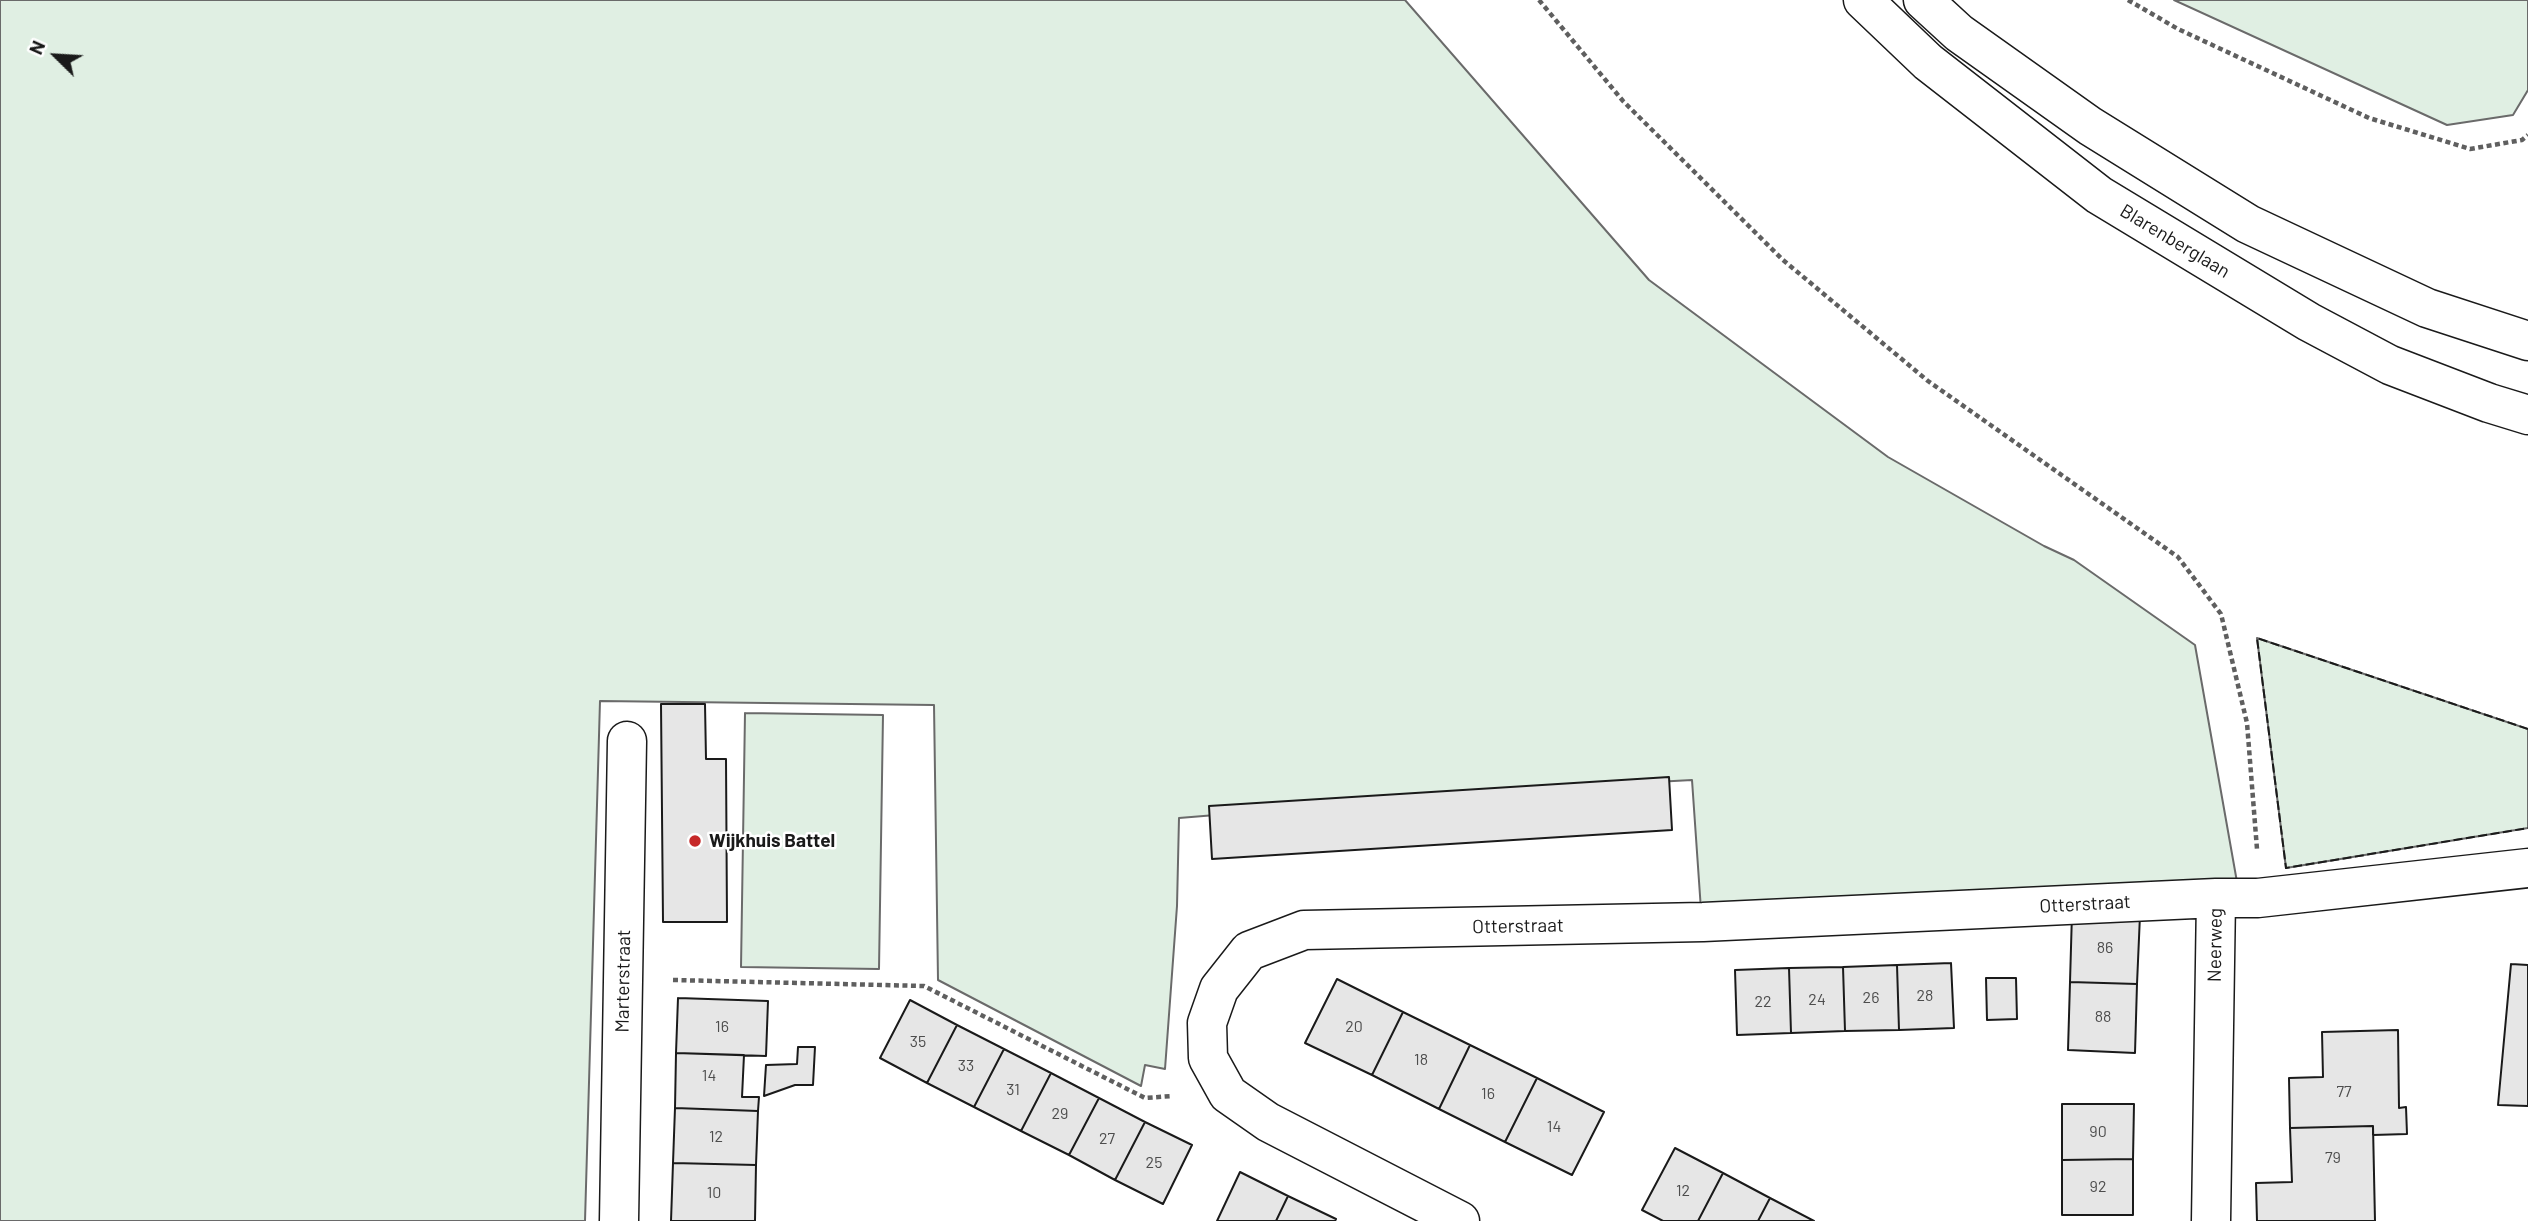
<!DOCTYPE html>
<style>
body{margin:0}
#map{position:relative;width:2528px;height:1221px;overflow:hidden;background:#fff;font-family:Barlow,sans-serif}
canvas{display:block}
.north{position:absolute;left:21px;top:21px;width:70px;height:70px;-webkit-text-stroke:5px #fff;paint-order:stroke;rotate:294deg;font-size:19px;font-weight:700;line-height:28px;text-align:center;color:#1a1a1a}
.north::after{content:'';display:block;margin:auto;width:24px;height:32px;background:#1a1a1a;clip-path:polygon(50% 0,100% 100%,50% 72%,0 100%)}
</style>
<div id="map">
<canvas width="2528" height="1221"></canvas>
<div class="north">N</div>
</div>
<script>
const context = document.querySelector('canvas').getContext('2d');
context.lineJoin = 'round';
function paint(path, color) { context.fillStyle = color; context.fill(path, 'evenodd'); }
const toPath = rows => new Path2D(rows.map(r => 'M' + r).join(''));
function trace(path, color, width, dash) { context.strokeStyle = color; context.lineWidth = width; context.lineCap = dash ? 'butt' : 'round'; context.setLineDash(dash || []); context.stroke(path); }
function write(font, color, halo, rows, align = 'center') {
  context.font = font + ' Barlow,sans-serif'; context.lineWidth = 5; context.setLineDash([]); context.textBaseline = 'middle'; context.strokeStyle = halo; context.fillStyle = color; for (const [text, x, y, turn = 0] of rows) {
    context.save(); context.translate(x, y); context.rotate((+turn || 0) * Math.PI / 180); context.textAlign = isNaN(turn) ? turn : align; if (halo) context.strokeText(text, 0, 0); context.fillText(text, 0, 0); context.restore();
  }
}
const green = toPath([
 [0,0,1405,0,1649,280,1888,457,2044,546,2074,560,2195,645,2237,882,1701,910,1692,780,1546,788,1179,818,1177,906,1165,1069,1145,1065,1141,1086,938,980,934,705,600,701,585,1221,0,1221,0,0],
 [2174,0,2528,0,2528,90,2513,115,2447,125,2174,0],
 [2257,638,2528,729,2528,828,2286,868,2257,638],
 [745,713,883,715,879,969,741,967,745,713]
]);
paint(green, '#e0efe3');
trace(green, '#6a6a6a', 2);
const building = toPath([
 [661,704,705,704,706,759,726,759,727,922,663,922,661,704],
 [1669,777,1672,830,1212,859,1209,806,1669,777],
 [2072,913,2140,915,2137,984,2070,982,2072,913],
 [1951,963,1954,1028,1899,1030,1897,965,1951,963],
 [2511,964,2528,965,2528,1106,2498,1105,2511,964],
 [1897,965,1899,1030,1845,1031,1843,967,1897,965],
 [1843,967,1845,1031,1791,1033,1789,968,1843,967],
 [1789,968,1791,1033,1737,1035,1735,970,1789,968],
 [1986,978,2016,978,2017,1019,1987,1020,1986,978],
 [1337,979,1403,1012,1372,1075,1305,1043,1337,979],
 [2070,982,2137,984,2135,1053,2068,1050,2070,982],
 [678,998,768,1001,766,1056,676,1053,678,998],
 [910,1000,957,1025,927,1083,880,1058,910,1000],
 [1403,1012,1470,1045,1439,1109,1372,1075,1403,1012],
 [957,1025,1004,1049,974,1107,927,1083,957,1025],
 [2398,1030,2399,1108,2406,1107,2407,1134,2373,1135,2373,1126,2290,1128,2289,1078,2323,1077,2322,1032,2398,1030],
 [1470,1045,1537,1078,1505,1142,1439,1109,1470,1045],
 [798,1047,815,1047,813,1085,795,1085,764,1096,766,1065,797,1064,798,1047],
 [1004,1049,1051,1073,1021,1131,974,1107,1004,1049],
 [676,1053,744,1055,742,1097,759,1097,758,1111,675,1108,676,1053],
 [1051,1073,1099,1098,1069,1155,1021,1131,1051,1073],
 [1537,1078,1604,1112,1572,1175,1505,1142,1537,1078],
 [1099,1098,1145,1122,1115,1180,1069,1155,1099,1098],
 [2062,1104,2134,1104,2133,1159,2062,1160,2062,1104],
 [675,1108,758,1111,756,1165,673,1163,675,1108],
 [1145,1122,1192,1145,1163,1204,1115,1180,1145,1122],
 [2373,1126,2375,1221,2257,1221,2256,1183,2292,1182,2290,1128,2373,1126],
 [1675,1148,1723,1173,1698,1221,1663,1221,1642,1210,1675,1148],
 [2133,1159,2133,1215,2062,1215,2062,1160,2133,1159],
 [673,1163,756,1165,755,1221,671,1221,673,1163],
 [1240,1172,1288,1196,1276,1221,1217,1221,1240,1172],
 [1723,1173,1770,1198,1758,1221,1698,1221,1723,1173],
 [1288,1196,1336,1219,1335,1221,1276,1221,1288,1196],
 [1770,1198,1814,1221,1758,1221,1770,1198]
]);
paint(building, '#e6e6e6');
trace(building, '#1a1a1a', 2);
const minor = toPath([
 [1863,0,1928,62,2099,195,2309,322,2390,365,2489,403,2528,415],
 [1923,0,1959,33,2090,126,2248,224,2427,308,2528,341],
 [619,1221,627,741],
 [1460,1221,1268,1122,1228,1094,1208,1058,1207,1023,1219,989,1249,951,1304,930,1703,922,2216,898],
 [2211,1221,2216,898,2258,898,2528,868]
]);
trace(minor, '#1a1a1a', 41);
trace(toPath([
 [1539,0,1623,101,1783,260,1928,381,2178,557,2221,614,2247,723,2257,849],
 [2128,0,2178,29,2369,118,2470,149,2522,140,2528,135],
 [673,980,924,986,1145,1098,1173,1096]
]), '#5f5f5f', 4.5, [5, 3.5]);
trace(minor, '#fff', 38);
trace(toPath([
 [2528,729,2257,638,2286,868,2528,828]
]), '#1a1a1a', 2, [9, 3.5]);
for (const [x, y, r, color] of [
 [695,841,7,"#c62828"]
]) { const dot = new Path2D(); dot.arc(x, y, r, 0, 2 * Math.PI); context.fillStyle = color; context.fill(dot); trace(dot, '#fff', 2.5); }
write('16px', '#4d4d4d', null, [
 ["86",2105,948],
 ["28",1925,996],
 ["26",1871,998],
 ["24",1817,1000],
 ["22",1763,1002],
 ["88",2103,1017],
 ["16",722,1027],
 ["20",1354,1027],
 ["35",918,1042],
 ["18",1421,1060],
 ["33",966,1066],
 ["14",709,1076],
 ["31",1013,1090],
 ["77",2344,1092],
 ["16",1488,1094],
 ["29",1060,1114],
 ["14",1554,1127],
 ["90",2098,1132],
 ["12",716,1137],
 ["27",1107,1139],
 ["79",2333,1158],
 ["25",1154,1163],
 ["92",2098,1187],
 ["12",1683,1191],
 ["10",714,1193]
]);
write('19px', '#1a1a1a', '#fff', [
 ["Blarenberglaan",2175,241,31],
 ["Otterstraat",2085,904,-3],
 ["Otterstraat",1518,926,-1],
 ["Neerweg",2215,945,-89],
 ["Marterstraat",623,981,-89]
]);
write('bold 19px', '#1a1a1a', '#fff', [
 ["Wijkhuis Battel",709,841]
], 'left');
</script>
